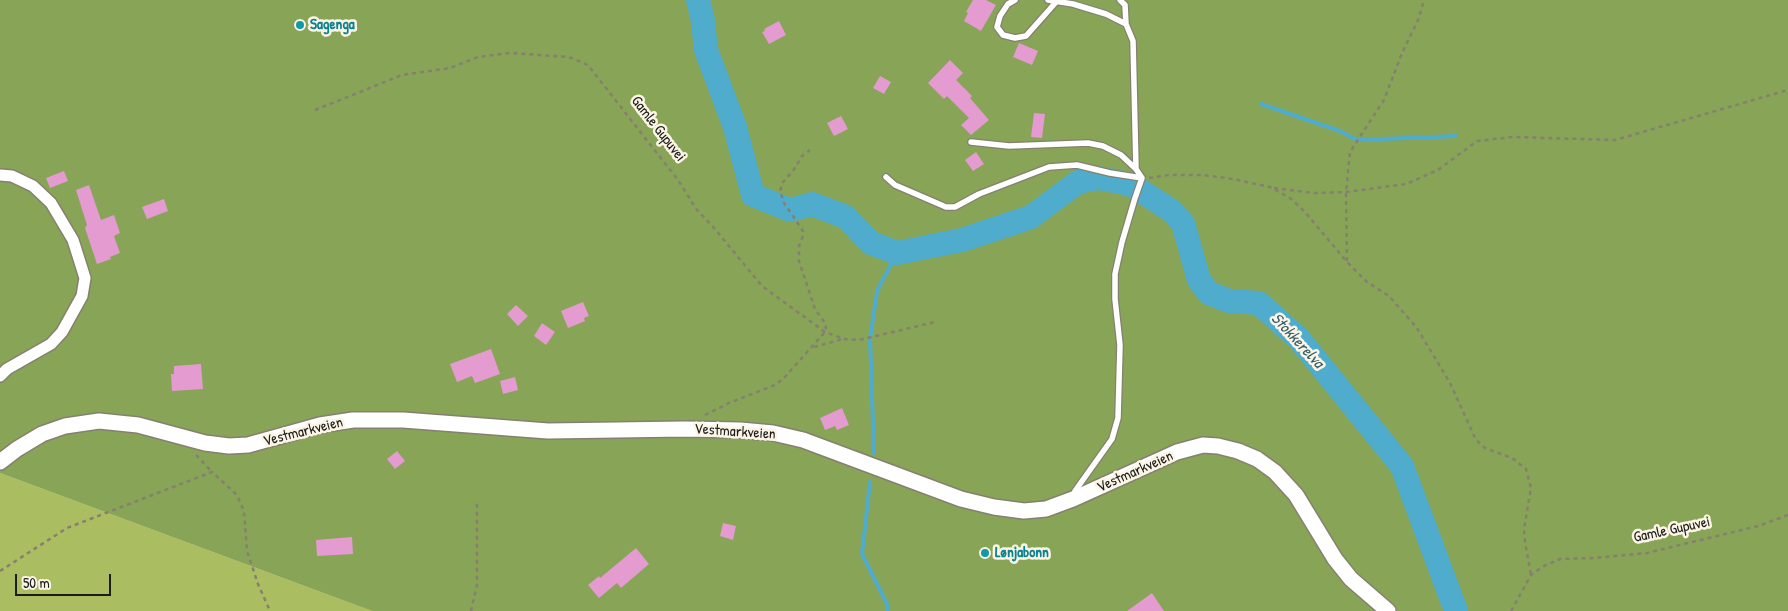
<!DOCTYPE html>
<meta charset="utf-8">
<style>
body{margin:0}
#map{position:relative;width:1788px;height:611px;overflow:hidden;background:#eee5c5;font-family:"Patrick Hand",sans-serif}
canvas{display:block}
.scale{position:absolute;left:15px;top:574px;width:96px;height:22px;box-sizing:border-box;border:2px solid #1c1c1c;border-top:0;padding-left:6px;font-size:15px;line-height:18px;white-space:nowrap;color:#1c1c1c;-webkit-text-stroke:4px #fcf5e5;paint-order:stroke}
</style>
<div id="map">
<canvas width="1788" height="611"></canvas>
<div class="scale">50 m</div>
</div>
<script>
const context = document.querySelector('canvas').getContext('2d');
context.lineJoin = 'round';
function paint(path, color) { context.fillStyle = color; context.fill(path, 'evenodd'); }
const toPath = rows => new Path2D(rows.map(r => 'M' + r).join(''));
function trace(path, color, width, dash) { context.strokeStyle = color; context.lineWidth = width; context.lineCap = dash ? 'butt' : 'round'; context.setLineDash(dash || []); context.stroke(path); }
function write(font, color, halo, rows, align = 'center') {
  context.font = font + ' "Patrick Hand",sans-serif'; context.lineWidth = 5; context.setLineDash([]); context.textBaseline = 'middle'; context.strokeStyle = halo; context.fillStyle = color; for (const [text, x, y, turn = 0] of rows) {
    context.save(); context.translate(x, y); context.rotate((+turn || 0) * Math.PI / 180); context.textAlign = isNaN(turn) ? turn : align; if (halo) context.strokeText(text, 0, 0); context.fillText(text, 0, 0); context.restore();
  }
}
paint(toPath([
 [0,473,372,611,0,611]
]), '#aabd61');
paint(toPath([
 [0,0,1788,0,1788,611,372,611,0,473]
]), '#87a457');
trace(toPath([
 [1261,104,1340,131,1357,140,1456,136],
 [874,453,870,339,877,291,897,253],
 [870,482,862,554,888,606,887,611]
]), '#4faccd', 4);
trace(toPath([
 [698,0,703,21,706,50,735,127,753,195,790,210,812,204,846,217,871,243,897,253,962,240,1031,217,1078,182,1098,178,1130,184,1172,211,1183,223,1199,280,1209,293,1229,301,1259,303,1299,339,1402,466,1456,611]
]), '#4faccd', 24);
paint(toPath([
 [973,0,986,0,996,5,981,31,964,21,968,13,966,12],
 [779,21,786,35,769,44,762,32,765,31,764,29],
 [1019,43,1038,51,1032,65,1013,57],
 [950,60,963,73,956,80,972,96,970,98,989,120,971,135,961,125,969,118,947,96,944,99,928,83],
 [880,76,891,82,884,94,873,88],
 [1034,113,1045,114,1042,138,1031,137],
 [841,116,848,129,834,136,827,123],
 [976,152,984,164,973,171,965,160],
 [64,171,68,181,50,188,46,178],
 [89,185,101,220,114,215,120,233,114,236,120,253,110,257,111,259,97,264,85,228,87,225,76,190],
 [164,199,168,211,147,219,142,207],
 [583,302,589,316,584,318,585,321,568,328,561,311],
 [516,305,528,316,518,326,507,314],
 [542,323,555,332,546,345,534,336],
 [491,349,500,374,475,383,472,376,457,382,450,364],
 [201,364,203,389,172,391,171,374,174,374,174,366],
 [515,377,518,390,503,394,500,381],
 [842,408,849,425,837,430,835,426,825,430,820,418],
 [397,451,405,461,395,469,387,459],
 [723,523,736,526,733,540,720,536],
 [352,537,353,554,317,556,316,540],
 [636,548,649,564,621,588,617,583,599,598,588,585,599,576,600,578],
 [1152,593,1164,611,1127,611]
]), '#e39bd0');
const service = toPath([
 [1015,0,1008,4,1000,16,997,27,1003,35,1015,38,1026,36,1057,1],
 [1048,0,1073,4,1106,14,1126,24],
 [971,142,1009,146,1088,143,1103,146,1121,155,1136,169],
 [886,177,895,185,946,207,955,207,979,194,1049,167,1077,165,1110,173,1142,178],
 [1074,495,1075,491,1112,439,1118,418,1120,345,1115,299,1115,274,1122,242,1135,198,1142,178,1136,169,1133,41,1126,24,1125,5,1120,0]
]);
const minor = toPath([
 [0,175,12,176,33,186,51,203,73,240,85,278,82,296,62,332,51,344,7,369,0,376]
]);
const tertiary = toPath([
 [0,462,17,449,42,434,65,426,99,421,138,425,205,443,229,446,248,445,320,425,353,420,403,420,548,431,685,429,740,430,773,433,803,440,961,499,994,507,1024,511,1046,509,1073,499,1177,452,1203,445,1218,446,1238,451,1257,459,1275,472,1296,495,1335,559,1351,579,1388,611]
]);
trace(service, '#858070', 8);
trace(minor, '#858070', 14);
trace(tertiary, '#858070', 18);
trace(toPath([
 [315,110,402,75,450,68,478,57,509,53,569,57,588,65,678,180,697,210,715,229,762,286,825,332,844,339,859,340,935,322],
 [1149,178,1169,175,1203,175,1233,179,1270,187,1290,198,1305,212,1347,262,1367,282,1389,296,1417,328,1450,383,1476,440,1485,448,1512,458,1526,469,1531,488,1524,529,1525,542,1531,575],
 [1274,188,1314,193,1346,192,1406,184,1438,170,1477,141,1513,137,1615,140,1788,90],
 [1347,261,1346,192,1350,152,1384,100,1402,53,1419,18,1424,0],
 [814,347,843,339],
 [705,415,729,403,775,385,784,378,825,332,826,328,825,323,815,309,799,261,799,246,803,236,803,231,784,203,780,191,783,182,793,171,802,156,810,150],
 [196,455,211,471],
 [0,571,67,528,212,472,237,495,244,511,247,551,258,584,270,611],
 [471,611,477,585,477,503],
 [1511,611,1531,575,1544,566,1560,559,1594,558,1647,553,1758,526,1788,515]
]), '#858070', 2.5, [4, 4]);
trace(service, '#fff', 5.5);
trace(minor, '#fff', 11);
trace(tertiary, '#fff', 15);
for (const [x, y, r, color] of [
 [300,25,5,"#0f9aa8"],
 [985,553,5,"#0f9aa8"]
]) { const dot = new Path2D(); dot.arc(x, y, r, 0, 2 * Math.PI); context.fillStyle = color; context.fill(dot); trace(dot, '#fcf5e5', 2); }
write('bold 15px', '#0d838f', '#fcf5e5', [
 ["Sagenga",310,25],
 ["Lønjabonn",995,553]
], 'left');
write('15px', '#1c1c1c', '#fcf5e5', [
 ["Gamle Gupuvei",658,129,52],
 ["Vestmarkveien",303,432,-14],
 ["Vestmarkveien",735,432,4],
 ["Vestmarkveien",1135,472,-24],
 ["Gamle Gupuvei",1672,530,-12]
]);
write('italic 16px', '#335d6c', '#fcf5e5', [
 ["Stokkerelva",1297,341,47]
]);
</script>
